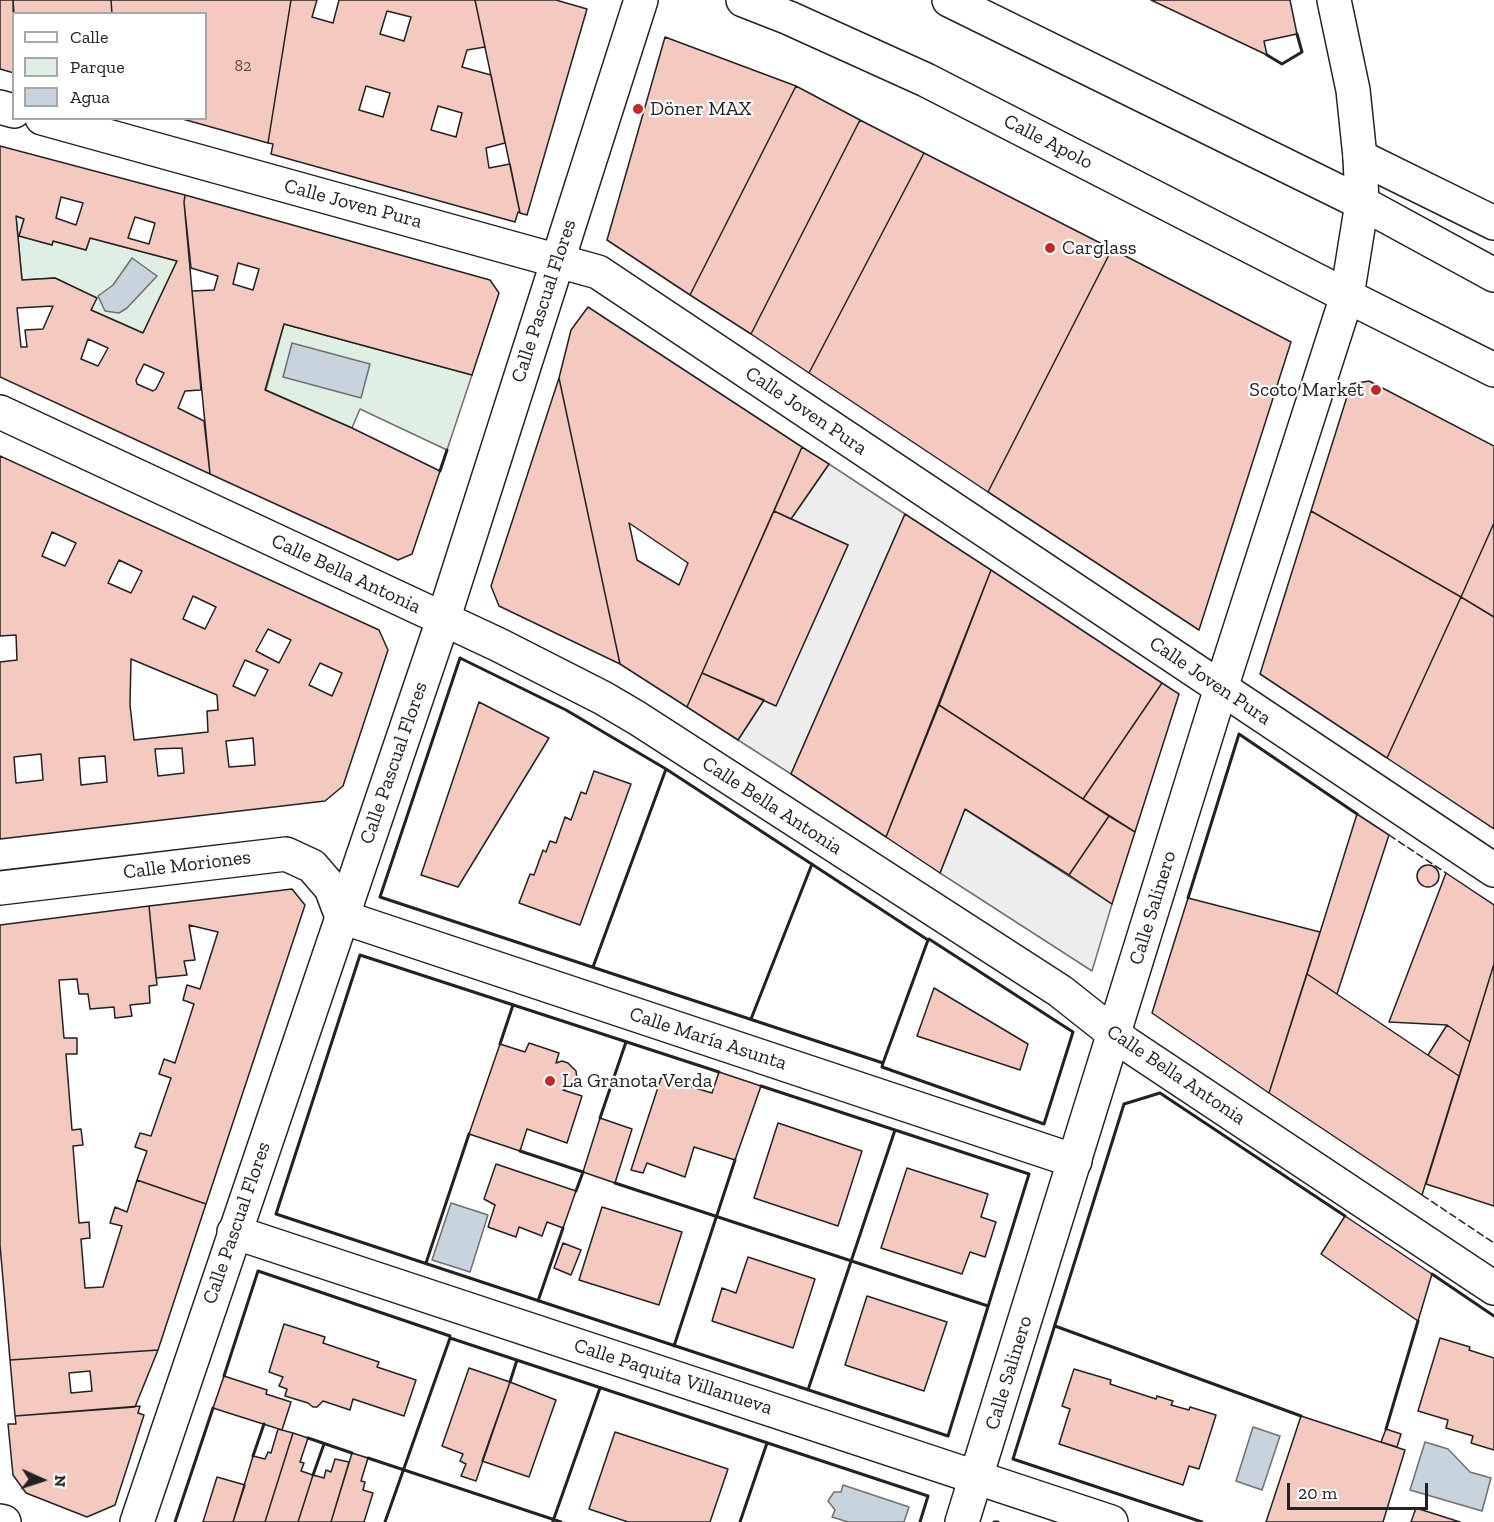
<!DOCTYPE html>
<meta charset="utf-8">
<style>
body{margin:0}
#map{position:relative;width:1494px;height:1522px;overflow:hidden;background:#fff;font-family:"Zilla Slab",serif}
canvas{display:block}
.legend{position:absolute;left:12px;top:12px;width:195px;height:108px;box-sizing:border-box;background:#fff;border:2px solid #a7a7a7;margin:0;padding:8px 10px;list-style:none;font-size:18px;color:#222}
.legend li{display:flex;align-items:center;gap:12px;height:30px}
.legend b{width:30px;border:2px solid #a7a7a7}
.north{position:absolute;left:12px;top:1450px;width:60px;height:60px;-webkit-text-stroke:4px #fff;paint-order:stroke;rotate:93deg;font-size:16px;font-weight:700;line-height:24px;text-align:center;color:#222}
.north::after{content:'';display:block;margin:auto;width:21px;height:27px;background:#222;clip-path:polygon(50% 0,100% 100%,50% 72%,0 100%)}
.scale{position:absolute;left:1287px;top:1483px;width:141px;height:27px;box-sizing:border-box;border:3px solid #222;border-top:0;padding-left:8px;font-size:18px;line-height:21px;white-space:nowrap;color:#222;-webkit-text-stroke:4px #fff;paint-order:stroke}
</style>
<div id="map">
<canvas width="1494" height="1522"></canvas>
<ul class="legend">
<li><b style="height:8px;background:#fff"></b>Calle</li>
<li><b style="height:16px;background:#e0efe3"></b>Parque</li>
<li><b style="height:16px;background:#c7d3dd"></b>Agua</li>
</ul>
<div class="north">N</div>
<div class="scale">20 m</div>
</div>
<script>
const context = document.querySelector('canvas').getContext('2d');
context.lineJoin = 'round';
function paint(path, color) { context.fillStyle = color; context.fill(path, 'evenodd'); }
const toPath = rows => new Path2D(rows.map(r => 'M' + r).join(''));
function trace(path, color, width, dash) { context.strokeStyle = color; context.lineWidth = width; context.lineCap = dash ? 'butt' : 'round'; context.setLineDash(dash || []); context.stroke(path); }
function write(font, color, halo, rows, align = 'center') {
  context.font = font + ' "Zilla Slab",serif'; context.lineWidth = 4.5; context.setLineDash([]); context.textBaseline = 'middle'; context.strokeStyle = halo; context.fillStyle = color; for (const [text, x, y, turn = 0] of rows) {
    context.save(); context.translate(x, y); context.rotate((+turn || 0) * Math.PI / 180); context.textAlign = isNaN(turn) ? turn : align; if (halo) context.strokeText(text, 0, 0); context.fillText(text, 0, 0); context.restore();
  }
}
const green = toPath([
 [16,216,24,219,20,236,52,245,53,241,86,250,90,238,177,261,143,333,91,310,96,298,55,278,22,280,16,216],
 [284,324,472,375,447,450,360,409,352,428,266,390,284,324]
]);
paint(green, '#e0efe3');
trace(green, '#6f6f6f', 1.5);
const parking = toPath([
 [829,464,905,514,791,774,738,740,764,700,776,705,848,545,791,519,829,464],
 [965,809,1112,904,1092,971,940,873,965,809]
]);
paint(parking, '#ededed');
trace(parking, '#6f6f6f', 1.5);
const water = toPath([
 [132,258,157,276,127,308,119,313,105,311,98,296,113,285,132,258],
 [292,343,370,364,361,398,283,377,292,343],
 [451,1203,488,1215,470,1272,432,1260,451,1203],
 [1253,1427,1280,1436,1262,1490,1236,1481,1253,1427],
 [1425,1442,1448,1449,1470,1472,1491,1478,1482,1511,1410,1490,1425,1442],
 [843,1485,909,1507,904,1522,848,1522,832,1517,835,1510,828,1501,834,1492,841,1492,843,1485]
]);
paint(water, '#c7d3dd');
trace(water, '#6f6f6f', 1.5);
const building = toPath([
 [0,0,13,0,14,73,0,69,0,0],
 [13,0,111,0,112,14,14,14,13,0],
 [111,0,291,0,268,143,179,118,206,118,206,14,112,14,111,0],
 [291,0,317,0,312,17,333,23,339,0,475,0,485,47,467,50,462,67,491,75,505,143,486,148,489,168,510,164,520,213,518,212,515,222,271,154,273,144,268,143,291,0],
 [387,11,411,17,404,41,380,34,387,11],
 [366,86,390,93,383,117,359,110,366,86],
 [438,106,462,113,456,137,431,130,438,106],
 [475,0,556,0,587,9,527,215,520,213,475,0],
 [1151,0,1290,0,1297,34,1264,41,1267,55,1151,0],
 [665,37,796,86,690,295,607,240,665,37],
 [796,86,860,120,751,334,690,295,796,86],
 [860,120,924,153,809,373,751,334,860,120],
 [0,146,185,195,184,202,201,390,185,391,178,408,204,421,210,474,0,377,0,146],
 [61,197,83,203,76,225,56,218,61,197],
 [16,216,24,219,19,236,52,245,53,241,86,250,90,238,177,261,143,333,91,310,97,298,55,278,22,280,16,216],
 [135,217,155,223,149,244,128,238,135,217],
 [53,306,43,329,25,330,27,347,21,347,17,308,53,306],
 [88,339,108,348,98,366,81,359,88,339],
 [144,364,164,373,156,389,153,391,137,384,136,380,144,364],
 [924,153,1112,249,988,492,809,373,924,153],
 [185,195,490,280,499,293,472,375,284,324,265,390,352,428,440,471,412,554,398,560,210,474,192,291,214,290,218,276,191,268,184,202,185,195],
 [238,263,259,269,253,290,233,284,238,263],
 [1112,249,1291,342,1199,630,988,492,1112,249],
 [588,307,802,447,687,707,620,664,559,378,571,330,588,307],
 [629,523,688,563,679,585,637,560,629,523],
 [559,378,620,664,499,606,491,586,559,378],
 [1369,381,1494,446,1494,523,1461,597,1311,511,1351,384,1369,381],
 [802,447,829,464,791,519,774,511,802,447],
 [0,456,379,630,388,650,343,786,325,801,0,839,0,662,17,660,16,635,0,636,0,456],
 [52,532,76,543,65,566,42,556,52,532],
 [119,560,142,571,131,593,108,583,119,560],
 [193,596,216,607,205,629,183,619,193,596],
 [268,629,291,640,279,663,256,651,268,629],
 [131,659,217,695,218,710,207,711,208,732,134,740,130,705,131,659],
 [245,660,268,670,255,696,233,686,245,660],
 [320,663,342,673,332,696,309,685,320,663],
 [253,738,255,765,229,767,226,741,253,738],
 [182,748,184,773,158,776,155,749,182,748],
 [41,754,43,780,16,783,14,757,41,754],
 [105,756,107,782,81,785,79,758,105,756],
 [774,511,848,545,776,706,702,673,774,511],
 [1311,511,1461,597,1387,758,1260,674,1311,511],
 [905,514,991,570,886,837,791,774,905,514],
 [1494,523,1494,617,1461,597,1494,523],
 [991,570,1162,683,1083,799,939,705,991,570],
 [1461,597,1494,617,1494,829,1387,758,1461,597],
 [702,673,764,700,738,740,687,707,702,673],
 [1162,683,1179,694,1135,832,1083,799,1162,683],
 [479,702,549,738,458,887,421,875,479,702],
 [939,705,1109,816,1069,875,965,809,940,873,886,837,939,705],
 [594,771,631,784,580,925,519,903,530,874,534,875,543,850,546,852,550,841,556,843,565,817,571,820,581,792,586,794,594,771],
 [1357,814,1389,835,1337,994,1307,974,1357,814],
 [1109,816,1135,832,1112,904,1069,875,1109,816],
 '1417 876a11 11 0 1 1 22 0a11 11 0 1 1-22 0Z',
 [1446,873,1494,905,1494,964,1470,1042,1447,1025,1389,1022,1446,873],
 [292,889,305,905,206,1204,137,1180,147,1151,135,1147,140,1133,151,1136,171,1078,159,1074,164,1059,175,1063,194,1004,183,1000,187,985,200,989,218,932,189,925,195,960,184,961,187,975,156,978,149,906,292,889],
 [1188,898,1320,932,1269,1093,1152,1013,1188,898],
 [149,906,157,985,149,986,150,1003,130,1005,132,1016,115,1018,114,1007,90,1009,88,994,79,994,77,979,59,980,64,1038,77,1038,77,1054,66,1054,72,1130,81,1129,83,1145,73,1146,79,1223,89,1222,90,1238,81,1239,85,1288,103,1287,122,1226,110,1223,115,1207,127,1212,137,1180,206,1204,158,1350,10,1360,0,1245,0,925,149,906],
 [1494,964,1494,1206,1426,1184,1494,964],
 [1307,974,1459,1076,1422,1195,1269,1093,1307,974],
 [934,988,1028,1044,1020,1070,917,1036,934,988],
 [1447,1025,1470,1042,1459,1076,1428,1055,1447,1025],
 [529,1043,559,1053,556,1063,562,1061,568,1063,576,1071,577,1079,573,1085,563,1090,582,1096,567,1143,527,1129,520,1151,469,1134,500,1044,525,1052,529,1043],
 [719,1072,761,1086,735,1160,694,1147,685,1177,647,1163,643,1173,631,1170,661,1078,712,1093,719,1072],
 [600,1118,632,1129,615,1183,583,1172,600,1118],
 [778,1123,862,1151,838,1226,754,1198,778,1123],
 [496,1164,576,1191,563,1228,547,1222,542,1236,519,1227,516,1237,488,1227,495,1205,484,1199,496,1164],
 [907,1168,988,1194,981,1217,996,1222,985,1257,970,1252,962,1274,881,1248,907,1168],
 [602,1207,682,1232,659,1305,579,1280,602,1207],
 [1345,1216,1432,1274,1418,1321,1321,1254,1345,1216],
 [563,1243,581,1250,571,1275,554,1268,563,1243],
 [748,1257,815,1279,793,1348,712,1321,722,1288,736,1293,748,1257],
 [867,1296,947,1322,924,1391,845,1365,867,1296],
 [284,1324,325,1337,323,1343,379,1362,377,1367,416,1380,404,1416,353,1399,350,1410,323,1401,317,1407,313,1407,308,1403,285,1396,287,1389,279,1386,283,1377,269,1372,284,1324],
 [1440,1338,1470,1347,1469,1350,1494,1358,1494,1450,1471,1443,1473,1436,1446,1428,1448,1420,1418,1411,1440,1338],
 [158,1350,135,1407,15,1416,10,1360,158,1350],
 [90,1371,92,1391,71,1393,69,1373,90,1371],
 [469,1368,510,1382,476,1481,461,1476,466,1464,460,1461,463,1454,442,1446,469,1368],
 [1074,1369,1111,1380,1110,1384,1156,1399,1157,1396,1173,1401,1171,1405,1189,1410,1190,1407,1216,1415,1199,1469,1189,1466,1183,1485,1059,1444,1070,1409,1062,1406,1074,1369],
 [224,1376,267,1390,266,1394,291,1402,282,1430,213,1408,224,1376],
 [510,1382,556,1400,529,1477,482,1461,510,1382],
 [140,1406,138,1413,144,1415,115,1505,87,1517,26,1493,13,1475,8,1424,16,1424,15,1416,140,1406],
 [1301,1416,1405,1450,1383,1522,1266,1522,1301,1416],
 [278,1429,293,1433,265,1522,233,1522,253,1456,265,1459,268,1452,271,1453,278,1429],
 [1386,1429,1401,1434,1397,1447,1381,1442,1386,1429],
 [615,1432,728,1469,710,1522,628,1522,589,1509,615,1432],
 [293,1433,308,1438,300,1462,304,1463,301,1471,313,1475,298,1522,265,1522,293,1433],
 [352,1453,368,1458,361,1481,365,1482,363,1490,373,1493,364,1522,331,1522,352,1453],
 [335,1459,349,1462,331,1522,298,1522,313,1475,324,1478,326,1470,331,1472,335,1459],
 [217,1477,245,1485,233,1522,203,1522,217,1477],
 [1416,1508,1460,1522,1411,1522,1416,1508]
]);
paint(building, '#f3c9c0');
trace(building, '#222', 1.5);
const minor = toPath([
 [743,0,789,18,926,80,1347,296],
 [949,0,1362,203],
 [0,107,14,111],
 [42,118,598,272,1494,870],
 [1360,157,1494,223],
 [0,412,499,645,603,698,637,718,1060,991,1127,1044,1494,1288],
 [0,888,286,854,312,866,331,888,342,917,1075,1161],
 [234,1232,1111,1522]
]);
const major = toPath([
 [1362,203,1494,275],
 [1347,296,1494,370],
 [0,1521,4,1522],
 [137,1522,443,620,641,0],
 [962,1522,1221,688,1347,296,1362,203,1360,157,1353,90,1334,0]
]);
trace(minor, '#222', 36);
trace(major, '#222', 36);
trace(minor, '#fff', 33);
trace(major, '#fff', 33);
trace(toPath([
 [1389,835,1446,873],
 [1422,1195,1494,1243]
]), '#222', 1.5, [8, 3]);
trace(toPath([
 [1267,55,1282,64,1302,52,1297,34],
 [440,471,447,450],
 [460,658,566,710,666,769,928,940,929,939,1073,1032,1044,1124,882,1067,883,1063,380,897,460,658],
 [1188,898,1239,734,1357,814],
 [593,967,666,769],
 [751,1019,812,864],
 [500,1044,513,1005],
 [883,1063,928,940],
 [719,1072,360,955,276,1214,948,1436,1029,1174,761,1086],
 [600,1118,626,1042],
 [520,1151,583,1172,576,1191],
 [615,1183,988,1306],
 [426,1263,469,1134],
 [1432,1274,1494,1316],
 [538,1301,563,1228],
 [1055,1326,1301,1416],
 [674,1346,735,1160],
 [224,1376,258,1271,450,1336,450,1338,928,1496,920,1522],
 [510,1382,517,1360],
 [808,1390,895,1130],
 [1386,1429,1418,1321],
 [308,1438,352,1453],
 [253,1456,264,1424],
 [368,1458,561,1522],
 [313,1475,324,1444],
 [553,1521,600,1388],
 [175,1522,213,1408],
 [385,1522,450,1338],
 [740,1522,767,1443],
 [994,1522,998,1522],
 [1202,1522,1013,1459,1124,1104,1160,1093,1345,1216]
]), '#222', 3);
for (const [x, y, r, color] of [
 [638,109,6,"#c62828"],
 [1050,248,6,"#c62828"],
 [1376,390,6,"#c62828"],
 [550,1081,6,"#c62828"]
]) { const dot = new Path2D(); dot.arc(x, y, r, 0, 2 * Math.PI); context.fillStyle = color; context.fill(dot); trace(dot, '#fff', 2); }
write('16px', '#564c4a', null, [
 ["82",243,66]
]);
write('20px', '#222', '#fff', [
 ["Döner MAX",650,109],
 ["Carglass",1062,248],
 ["Scoto Market",1364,390,"right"],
 ["La Granota Verda",562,1081]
], 'left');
write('20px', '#222', '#fff', [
 ["Calle Apolo",1048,142,27],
 ["Calle Joven Pura",353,204,15],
 ["Calle Pascual Flores",544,301,-72],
 ["Calle Joven Pura",806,411,34],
 ["Calle Bella Antonia",346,574,25],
 ["Calle Joven Pura",1210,681,34],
 ["Calle Pascual Flores",394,763,-71],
 ["Calle Bella Antonia",772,806,33],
 ["Calle Moriones",187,865,-7],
 ["Calle Salinero",1153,908,-73],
 ["Calle María Asunta",708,1039,18],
 ["Calle Bella Antonia",1176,1075,34],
 ["Calle Pascual Flores",237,1223,-71],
 ["Calle Salinero",1009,1373,-73],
 ["Calle Paquita Villanueva",673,1377,18]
]);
</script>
